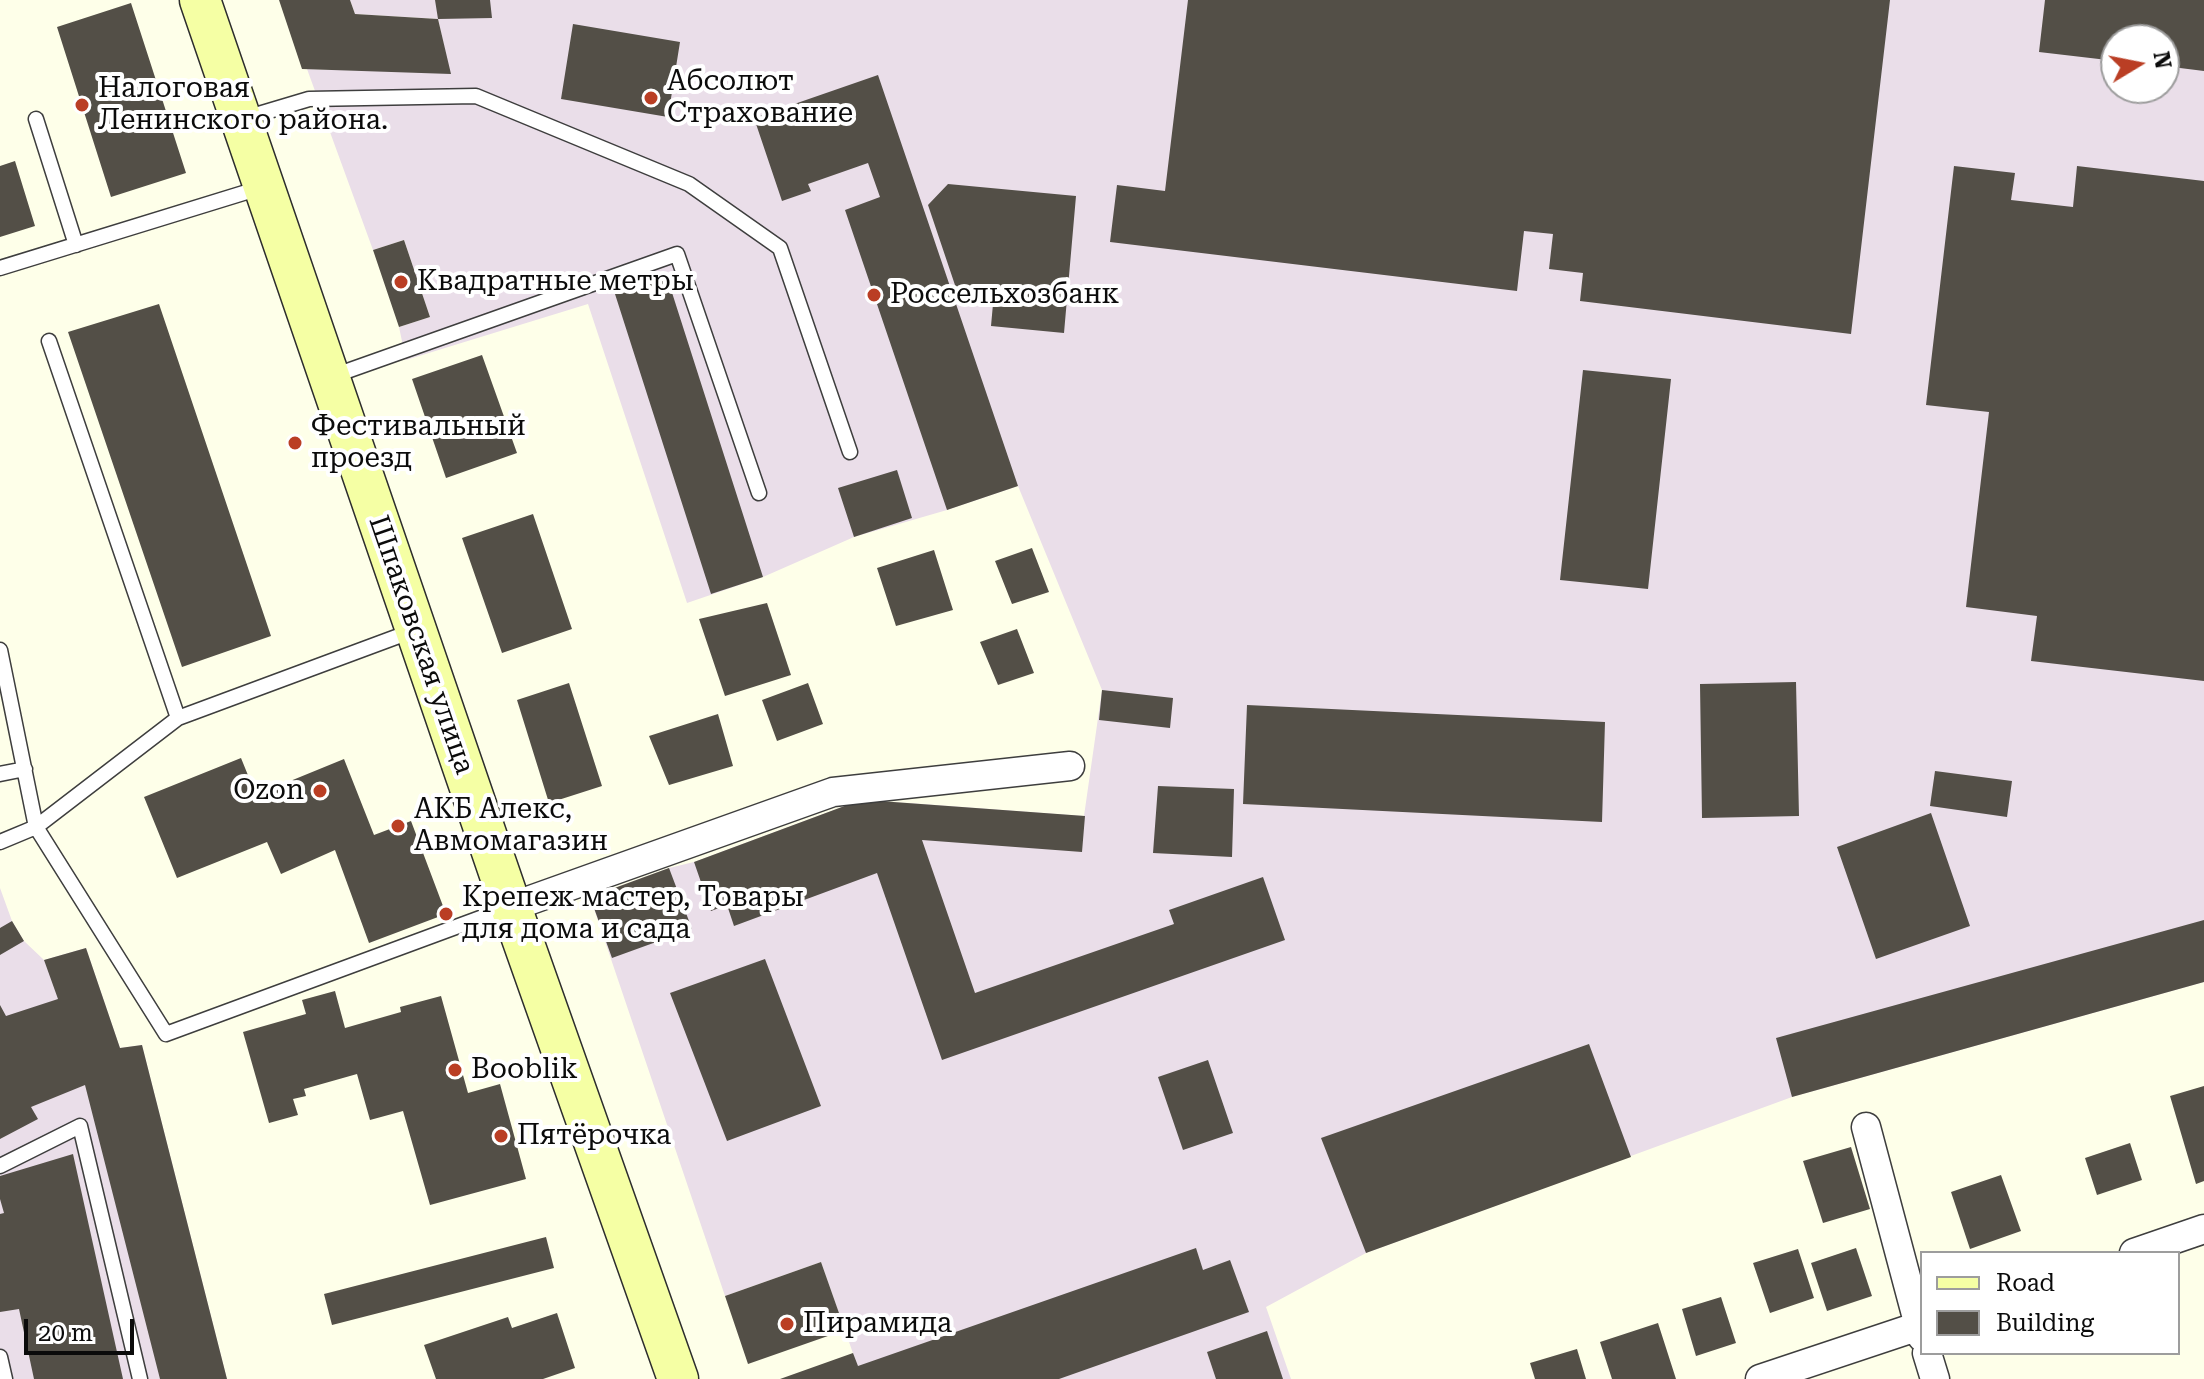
<!DOCTYPE html>
<meta charset="utf-8">
<style>
body{margin:0}
#map{position:relative;width:2204px;height:1379px;overflow:hidden;background:#feffe9;font-family:"Roboto Serif",serif}
canvas{display:block}
.legend{position:absolute;left:1920px;top:1251px;width:260px;height:104px;box-sizing:border-box;background:#fff;border:2px solid #9d9d9d;margin:0;padding:10px 14px;list-style:none;font-size:24px;color:#0b0b0b}
.legend li{display:flex;align-items:center;gap:16px;height:40px}
.legend b{width:40px;border:2px solid #9d9d9d}
.north{position:absolute;left:2100px;top:24px;width:80px;height:80px;box-sizing:border-box;background:#fff;border:2px solid #9d9d9d;border-radius:50%;rotate:80deg;font-size:22px;font-weight:700;line-height:32px;text-align:center;color:#0b0b0b}
.north::after{content:'';display:block;margin:auto;width:28px;height:36px;background:#ba3e24;clip-path:polygon(50% 0,100% 100%,50% 72%,0 100%)}
.scale{position:absolute;left:24px;top:1319px;width:110px;height:36px;box-sizing:border-box;border:4px solid #0b0b0b;border-top:0;padding-left:10px;font-size:24px;line-height:28px;white-space:nowrap;color:#0b0b0b;-webkit-text-stroke:6px #fff;paint-order:stroke}
</style>
<div id="map">
<canvas width="2204" height="1379"></canvas>
<ul class="legend">
<li><b style="height:10px;background:#f5ffa4"></b>Road</li>
<li><b style="height:22px;background:#534f47"></b>Building</li>
</ul>
<div class="north">N</div>
<div class="scale">20 m</div>
</div>
<script>
const context = document.querySelector('canvas').getContext('2d');
context.lineJoin = 'round';
function paint(path, color) { context.fillStyle = color; context.fill(path, 'evenodd'); }
const toPath = rows => new Path2D(rows.map(r => 'M' + r).join(''));
function trace(path, color, width, dash) { context.strokeStyle = color; context.lineWidth = width; context.lineCap = dash ? 'butt' : 'round'; context.setLineDash(dash || []); context.stroke(path); }
function write(font, color, halo, rows, align = 'center') {
  context.font = font + ' "Roboto Serif",serif'; context.lineWidth = 8; context.setLineDash([]); context.textBaseline = 'middle'; context.strokeStyle = halo; context.fillStyle = color; for (const [text, x, y, turn = 0] of rows) {
    context.save(); context.translate(x, y); context.rotate((+turn || 0) * Math.PI / 180); context.textAlign = isNaN(turn) ? turn : align; if (halo) context.strokeText(text, 0, 0); context.fillText(text, 0, 0); context.restore();
  }
}
paint(toPath([
 [350,0,2204,0,2204,982,1792,1097,1366,1253,1266,1307,1291,1379,862,1379,821,1262,725,1296,590,897,669,868,694,862,858,801,909,803,1084,816,1102,690,1018,486,947,510,854,537,763,577,687,603,588,304,406,360,399,327,430,317,404,240,373,250,307,69,450,73,438,19,355,14],
 [2116,40,2164,40,2164,88,2116,88],
 [0,888,12,921,24,941,44,960,86,948,120,1048,142,1045,227,1379,0,1379]
]), '#eadee9');
paint(toPath([
 [279,0,350,0,355,14,438,19,451,74,302,69],
 [435,0,490,0,492,18,438,19],
 [1188,0,1890,0,1851,334,1580,301,1583,273,1549,269,1553,234,1524,231,1517,291,1110,242,1117,185,1165,191],
 [2045,0,2204,0,2204,71,2164,66,2164,40,2116,40,2116,61,2039,52],
 [131,3,186,173,111,197,57,27],
 [573,24,680,42,668,117,561,99],
 [878,75,1018,486,947,510,845,210,880,197,868,163,808,184,811,191,782,201,754,118],
 [15,161,35,226,0,237,0,166],
 [1954,166,2015,173,2011,200,2073,207,2077,166,2204,181,2204,681,2031,661,2037,616,1966,607,1989,412,1926,405],
 [948,184,1076,196,1064,333,991,326,994,293,957,291,928,205],
 [404,240,430,317,399,327,373,250],
 [667,277,763,577,711,594,615,294],
 [159,304,271,636,182,667,68,332],
 [482,355,517,453,446,478,412,379],
 [1583,370,1671,379,1648,589,1560,580],
 [897,470,912,518,854,537,838,488],
 [533,514,572,629,502,653,462,538],
 [1032,548,1049,592,1012,604,995,561],
 [934,550,953,610,896,626,877,568],
 [767,603,791,675,725,696,699,619],
 [1017,629,1034,673,998,685,980,642],
 [1796,682,1799,816,1702,818,1700,684],
 [569,683,602,786,549,803,517,700],
 [808,683,823,724,777,741,762,700],
 [1102,690,1173,698,1170,728,1099,720],
 [1247,705,1605,722,1602,822,1243,804],
 [718,714,733,766,669,785,649,736],
 [241,758,256,795,344,759,374,835,411,821,446,914,369,943,335,850,281,874,267,842,177,878,144,797],
 [1935,771,2012,781,2007,817,1930,806],
 [1158,786,1234,789,1232,857,1153,853],
 [866,800,1085,816,1082,852,922,840,975,993,1174,924,1169,910,1263,877,1285,940,942,1060,877,873,734,926,727,905,711,911,694,862,858,801],
 [1931,813,1970,926,1876,959,1837,847],
 [669,868,692,929,612,958,590,897],
 [2204,920,2204,982,1792,1097,1776,1038],
 [12,921,24,941,0,955,0,928],
 [86,948,120,1048,142,1045,227,1379,160,1379,85,1085,31,1107,38,1119,0,1139,0,1005,6,1016,58,999,44,960],
 [765,959,821,1106,727,1141,670,993],
 [335,991,345,1028,401,1012,400,1007,441,996,468,1093,500,1084,526,1179,430,1205,403,1111,370,1120,357,1074,304,1089,306,1096,293,1099,298,1115,269,1123,243,1032,306,1014,302,1000],
 [1589,1044,1631,1157,1366,1253,1321,1138],
 [1208,1060,1233,1133,1183,1150,1158,1077],
 [2204,1086,2204,1181,2196,1184,2170,1096],
 [2130,1143,2142,1180,2097,1195,2085,1158],
 [1851,1147,1870,1209,1823,1223,1803,1161],
 [73,1154,123,1379,34,1379,19,1309,0,1312,0,1214,4,1213,0,1199,0,1176],
 [2001,1175,2021,1231,1970,1249,1951,1192],
 [546,1237,554,1268,332,1325,324,1294],
 [1196,1248,1203,1270,1230,1260,1249,1312,1059,1379,780,1379,853,1353,858,1366],
 [1856,1248,1872,1296,1827,1311,1811,1263],
 [1798,1249,1814,1298,1770,1313,1753,1263],
 [821,1262,845,1330,748,1364,725,1296],
 [1721,1297,1736,1343,1696,1356,1682,1309],
 [557,1313,575,1368,543,1379,436,1379,424,1345,508,1317,512,1328],
 [1658,1323,1676,1379,1612,1379,1600,1342],
 [1267,1331,1283,1379,1216,1379,1207,1352],
 [1577,1349,1586,1379,1535,1379,1530,1363]
]), '#534f47');
const lane = toPath([
 [36,119,76,245],
 [242,119,309,99,476,96,689,184,780,248,850,452],
 [0,268,263,187],
 [49,341,178,718],
 [333,376,677,254,759,493],
 [0,650,36,827,166,1034,510,907],
 [0,774,25,769],
 [0,842,36,827,178,718,415,630],
 [0,1166,80,1126,140,1379],
 [0,1357,5,1379]
]);
const street = toPath([
 [511,907,833,792,1070,766],
 [1866,1127,1922,1337],
 [2134,1253,2204,1229],
 [1927,1353,1935,1379],
 [1760,1379,1922,1325]
]);
const secondary = toPath([
 [200,0,511,907,678,1379]
]);
trace(lane, '#3e3e3e', 17);
trace(street, '#3e3e3e', 31);
trace(secondary, '#2d2d2d', 43);
trace(lane, '#fff', 14);
trace(street, '#fff', 28);
trace(secondary, '#f5ffa4', 40);
for (const [x, y, r, color] of [
 [651,98,8,"#ba3e24"],
 [82,105,8,"#ba3e24"],
 [401,282,8,"#ba3e24"],
 [874,295,8,"#ba3e24"],
 [295,443,8,"#ba3e24"],
 [320,791,8,"#ba3e24"],
 [398,826,8,"#ba3e24"],
 [446,914,8,"#ba3e24"],
 [455,1070,8,"#ba3e24"],
 [501,1136,8,"#ba3e24"],
 [787,1324,8,"#ba3e24"]
]) { const dot = new Path2D(); dot.arc(x, y, r, 0, 2 * Math.PI); context.fillStyle = color; context.fill(dot); trace(dot, '#fff', 3); }
write('28px', '#0b0b0b', '#fff', [
 ["Абсолют",667,82],
 ["Страхование",667,114],
 ["Налоговая",98,89],
 ["Ленинского района.",98,121],
 ["Квадратные метры",417,282],
 ["Россельхозбанк",890,295],
 ["Фестивальный",311,427],
 ["проезд",311,459],
 ["Ozon",304,791,"right"],
 ["АКБ Алекс,",414,810],
 ["Авмомагазин",414,842],
 ["Крепеж мастер, Товары",462,898],
 ["для дома и сада",462,930],
 ["Booblik",471,1070],
 ["Пятёрочка",517,1136],
 ["Пирамида",803,1324]
], 'left');
write('28px', '#0b0b0b', '#fff', [
 ["Шпаковская улица",421,645,71]
]);
</script>
